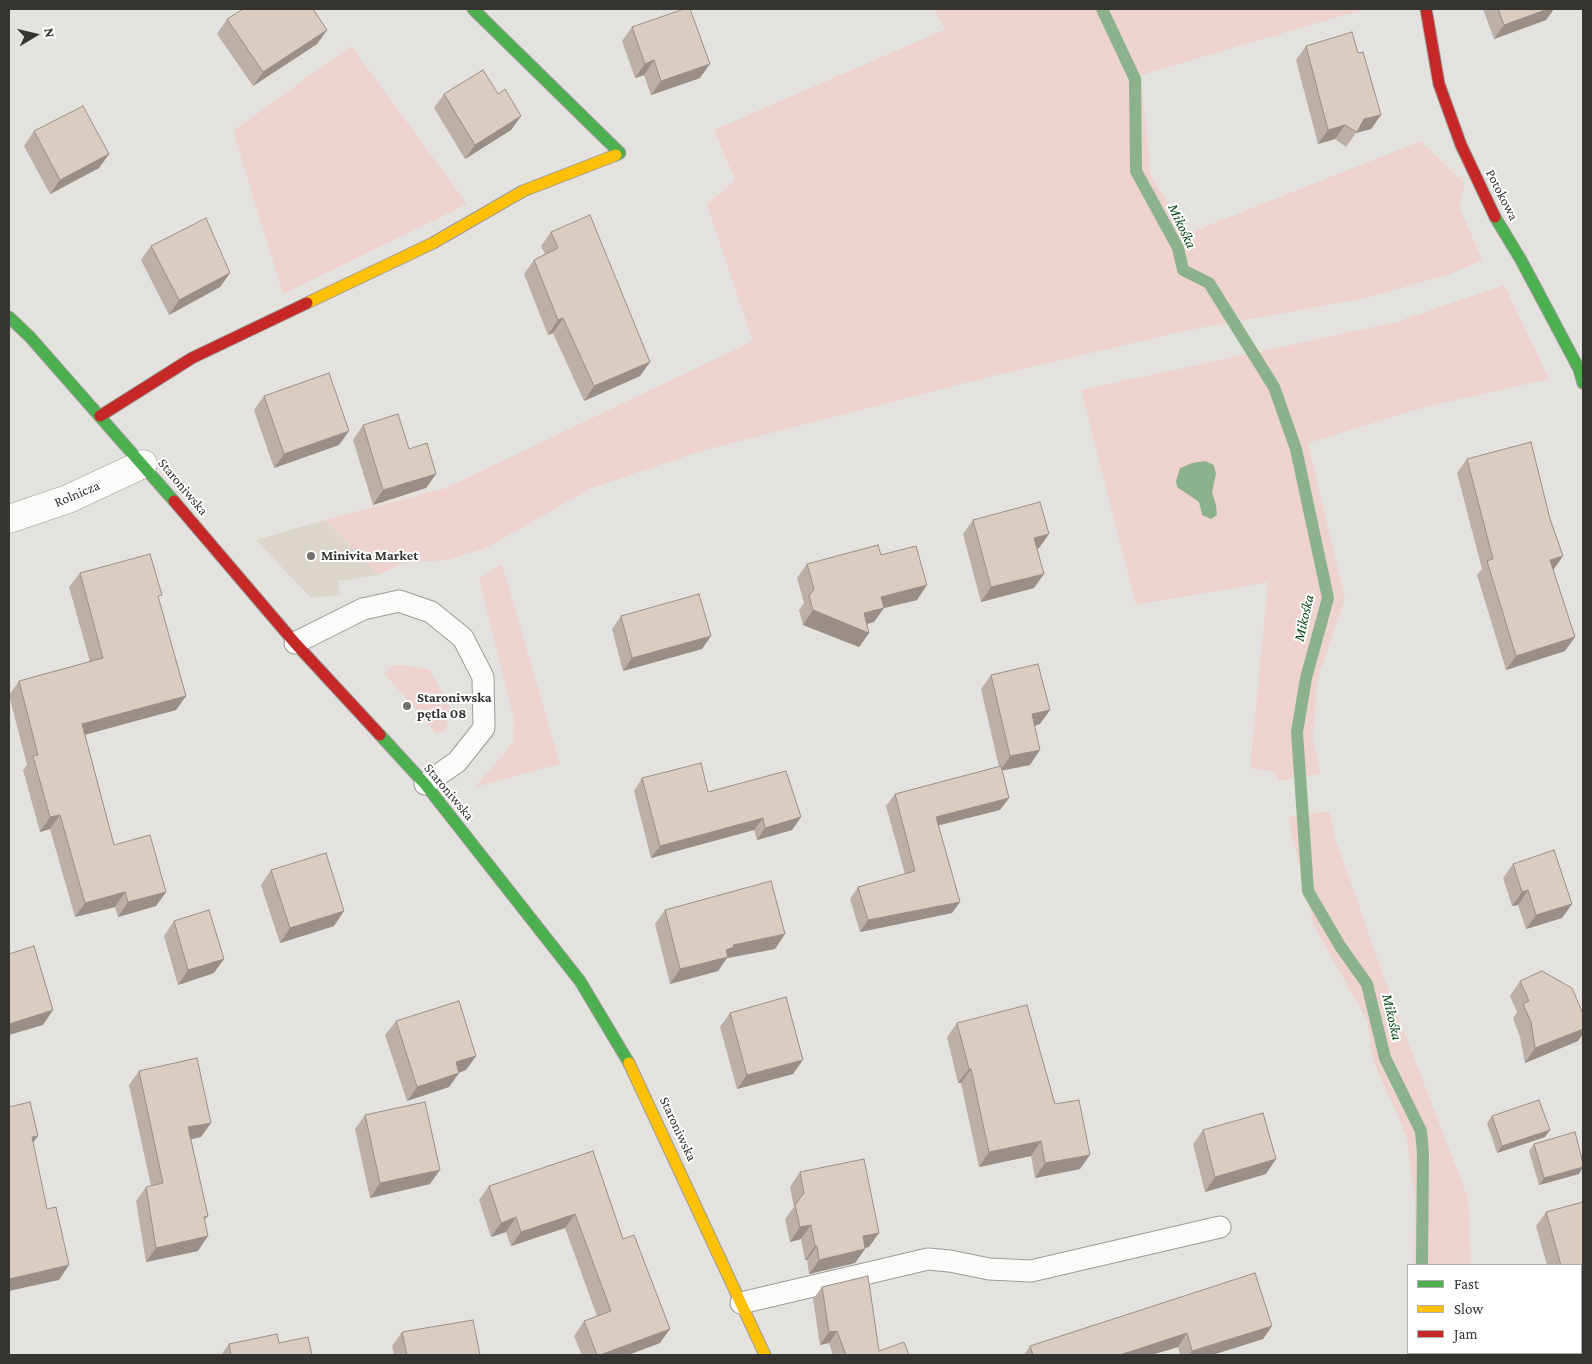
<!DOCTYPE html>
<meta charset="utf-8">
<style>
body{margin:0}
#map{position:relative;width:1592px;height:1364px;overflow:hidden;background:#e4e2de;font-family:"Crimson Pro",serif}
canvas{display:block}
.frame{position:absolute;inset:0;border:10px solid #363430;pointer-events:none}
.legend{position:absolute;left:1407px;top:1264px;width:175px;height:90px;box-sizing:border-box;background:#fff;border:1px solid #afaeac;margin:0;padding:6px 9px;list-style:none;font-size:15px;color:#363430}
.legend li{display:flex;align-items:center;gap:10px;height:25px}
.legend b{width:25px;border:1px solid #afaeac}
.north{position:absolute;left:10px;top:10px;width:50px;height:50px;-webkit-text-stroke:4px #fff;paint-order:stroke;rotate:81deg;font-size:14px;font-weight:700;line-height:20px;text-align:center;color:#363430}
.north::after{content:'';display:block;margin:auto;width:18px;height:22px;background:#363430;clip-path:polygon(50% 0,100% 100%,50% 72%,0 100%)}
</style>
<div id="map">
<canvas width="1592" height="1364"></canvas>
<div class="frame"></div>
<ul class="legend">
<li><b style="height:6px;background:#4caf50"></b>Fast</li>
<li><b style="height:6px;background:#ffc107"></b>Slow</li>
<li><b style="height:6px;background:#c62828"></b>Jam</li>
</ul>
<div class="north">N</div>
</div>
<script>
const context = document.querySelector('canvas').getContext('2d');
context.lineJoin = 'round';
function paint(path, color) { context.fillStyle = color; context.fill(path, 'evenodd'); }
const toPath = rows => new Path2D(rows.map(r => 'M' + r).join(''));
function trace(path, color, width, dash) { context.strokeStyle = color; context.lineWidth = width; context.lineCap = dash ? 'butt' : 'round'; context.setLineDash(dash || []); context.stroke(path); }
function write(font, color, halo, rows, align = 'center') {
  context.font = font + ' "Crimson Pro",serif'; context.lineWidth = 4; context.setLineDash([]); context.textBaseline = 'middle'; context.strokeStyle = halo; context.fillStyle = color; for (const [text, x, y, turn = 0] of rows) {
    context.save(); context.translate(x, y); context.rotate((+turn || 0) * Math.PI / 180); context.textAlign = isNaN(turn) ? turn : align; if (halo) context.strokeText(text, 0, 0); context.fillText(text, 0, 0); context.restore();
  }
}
paint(toPath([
 [325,520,378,575,338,581,340,595,311,598,256,540]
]), '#dbd5cc');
paint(toPath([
 [933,9,1365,9,1141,75,1151,176,1187,234,1421,141,1465,184,1459,206,1482,260,1450,274,1366,298,1184,331,989,377,701,451,591,488,486,548,447,560,403,563,378,575,325,520,446,488,753,341,707,205,735,180,714,130,946,29],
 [351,46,467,204,283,294,233,131],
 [1504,285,1549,379,1425,407,1308,443,1345,599,1317,681,1313,740,1321,774,1278,781,1275,772,1250,768,1268,582,1136,605,1081,390,1397,322],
 [502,564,560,764,475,787,513,743,514,719,479,578],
 [393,665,407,665,430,670,450,707,446,730,436,733,384,673],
 [1329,811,1336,840,1390,995,1468,1198,1471,1265,1414,1265,1415,1200,1406,1135,1373,1060,1367,1020,1314,926,1288,817],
 [1413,1353,1475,1353,1475,1355,1413,1355]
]), '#eed2cf');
paint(toPath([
 [1205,461,1214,465,1216,474,1212,492,1216,505,1217,515,1211,519,1202,515,1199,502,1177,487,1176,481,1180,468,1192,463]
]), '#8bb28b');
trace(toPath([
 [1102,9,1135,79,1136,171,1178,248,1183,270,1209,283,1274,387,1296,449,1328,598,1306,678,1297,732,1308,891,1340,946,1367,984,1385,1058,1421,1131,1423,1154,1422,1265],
 [1421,1355,1422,1353]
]), '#8bb28b', 12);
const lane = toPath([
 [295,643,363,609,399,601,431,612,463,638,483,677,484,728,457,762,425,784],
 [741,1303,928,1259,950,1261,989,1269,1031,1271,1220,1227]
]);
const street = toPath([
 [9,519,68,499,143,464]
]);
const fast = toPath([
 [473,9,620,153,616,155],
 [1495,217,1521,260,1579,369,1583,383],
 [9,317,30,337,174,501],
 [380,735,425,784,580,981,629,1063]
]);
const slow = toPath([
 [307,303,433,243,523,191,616,155],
 [629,1063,765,1355]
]);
const jam = toPath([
 [1426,9,1439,84,1461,145,1495,217],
 [100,416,192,358,307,303],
 [174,501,295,643,380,735]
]);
trace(lane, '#9c9b98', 23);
trace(street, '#9c9b98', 29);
trace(fast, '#9c9b98', 13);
trace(slow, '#9c9b98', 13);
trace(jam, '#9c9b98', 13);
trace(lane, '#fbfbfa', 21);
trace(street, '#fbfbfa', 28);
trace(fast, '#4caf50', 11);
trace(slow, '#ffc107', 11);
trace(jam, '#c62828', 11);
paint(toPath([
 [1483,9,1554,9,1546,20,1494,39],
 [227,19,327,30,317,44,253,86,217,34],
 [632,27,700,78,651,95,644,75,635,78,622,41],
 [1306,46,1358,53,1381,115,1371,129,1356,133,1346,147,1335,139,1318,144,1296,60],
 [444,94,498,94,521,116,511,130,465,159,434,108],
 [34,131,109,154,99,168,50,194,24,146],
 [551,232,650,362,640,376,584,401,553,333,548,335,524,274,534,260,545,254,541,246],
 [151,246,230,273,220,287,169,315,141,260],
 [264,396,339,445,274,468,254,410],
 [363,425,409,449,436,474,426,488,373,505,353,440],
 [1467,459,1550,519,1563,556,1553,570,1565,651,1506,670,1477,575,1482,569,1457,473],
 [973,520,1039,548,1037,549,1034,588,981,602,963,534],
 [881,555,917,600,884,608,874,622,867,624,869,633,859,647,803,625,799,610,804,603,797,578,807,564],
 [80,573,158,600,186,696,176,710,85,735,114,845,166,892,156,906,118,917,115,907,75,917,50,829,40,832,23,770,27,765,9,695,19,681,90,662,69,587],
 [621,616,702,649,623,671,612,629],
 [991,675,1040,724,1035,726,1030,765,1002,770,1009,798,1000,810,939,825,952,913,860,932,850,899,858,887,905,874,886,806,895,794,999,767,981,689],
 [642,778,708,792,801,817,792,830,757,840,754,830,651,858,634,791],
 [1513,864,1572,904,1562,918,1526,929,1518,905,1512,906,1503,878],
 [271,870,334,926,280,943,261,885],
 [665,910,775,949,727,958,718,971,670,984,655,924],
 [174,921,214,973,178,985,164,936],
 [1520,981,1583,1014,1583,1034,1578,1041,1525,1063,1520,1037,1513,1018,1517,1012,1510,996],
 [730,1013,793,1074,737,1089,720,1027],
 [396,1021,476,1056,466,1070,459,1073,449,1087,407,1101,385,1035],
 [957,1023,1055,1104,1080,1169,1035,1178,1031,1156,979,1167,961,1083,958,1083,947,1037],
 [139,1071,201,1137,191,1139,208,1216,205,1220,198,1251,146,1262,136,1201,146,1187,151,1186,129,1085],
 [365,1115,430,1184,370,1198,355,1129],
 [1492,1116,1545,1137,1497,1153,1487,1123],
 [1203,1130,1266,1174,1205,1192,1193,1144],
 [1534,1144,1579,1174,1539,1185,1529,1151],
 [593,1151,623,1239,660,1343,628,1355,582,1355,574,1336,584,1321,597,1316,565,1228,511,1246,506,1232,491,1237,479,1200,489,1186],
 [800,1172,869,1247,865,1248,865,1249,855,1263,809,1274,807,1260,805,1260,801,1239,790,1242,785,1219,794,1207,790,1187],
 [1583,1202,1583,1284,1581,1285,1581,1265,1547,1265,1536,1226,1546,1212],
 [822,1287,879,1351,909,1355,833,1355,829,1343,820,1345,813,1299],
 [1272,1326,1263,1339,1212,1355,1180,1355,1178,1347,1151,1355,1024,1355,1030,1346],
 [402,1332,480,1355,394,1355,392,1346],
 [279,1343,312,1355,221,1355,229,1344],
 [1556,1353,1581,1353,1583,1355,1554,1355]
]), '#bcafa7');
paint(toPath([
 [1548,9,1554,9,1546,20,1494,39,1504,25],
 [327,30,317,44,253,86,263,72],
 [654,60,644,75,635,78,645,64],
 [710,64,700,78,651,95,661,81],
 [1381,115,1371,129,1356,133,1364,119],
 [521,116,511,130,465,159,475,145],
 [1345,125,1335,139,1318,144,1328,130],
 [109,154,99,168,50,194,60,180],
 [230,273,220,287,169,315,179,300],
 [563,318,553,333,548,335,558,320],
 [650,362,640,376,584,401,594,386],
 [349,431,339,445,274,468,284,454],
 [436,474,426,488,373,505,383,490],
 [1049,534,1039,548,1024,552,1034,538],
 [1563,556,1553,570,1550,560],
 [1044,574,1034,588,981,602,991,587],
 [927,585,917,600,884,608,874,622,855,627,869,633,859,647,803,625,813,610,881,597],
 [711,636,702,649,623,671,632,658],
 [1575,637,1565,651,1506,670,1516,656],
 [186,696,176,710,72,738,82,724],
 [1050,710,1040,724,1022,729,1032,714],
 [1040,750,1030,765,1000,771,1010,756],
 [1009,798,1000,810,928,828,936,817],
 [60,815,50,829,40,832,50,817],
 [801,817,792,830,757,840,765,828],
 [763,818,754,830,651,858,660,846],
 [1528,890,1518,905,1512,906,1522,892],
 [125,892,115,907,75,917,85,903],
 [166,892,156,906,118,917,128,902],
 [960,902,952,913,860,932,868,920],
 [1572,904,1562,918,1526,929,1536,915],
 [344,911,334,926,280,943,290,928],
 [785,934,775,949,727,958,718,971,670,984,680,969,733,945],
 [224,959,214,973,178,985,188,970],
 [53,1010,43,1025,9,1035,9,1024],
 [1583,1029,1583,1034,1578,1041,1525,1063,1535,1048],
 [476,1056,466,1070,446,1077,456,1062],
 [803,1060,793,1074,737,1089,747,1075],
 [969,1069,971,1069,961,1083,958,1083],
 [459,1073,449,1087,407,1101,417,1087],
 [211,1123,201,1137,178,1142,188,1127],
 [1550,1130,1545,1137,1497,1153,1502,1146],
 [38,1136,28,1150,32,1137],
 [1041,1141,1031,1156,979,1167,989,1152],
 [1090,1155,1080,1169,1035,1178,1045,1163],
 [1276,1159,1266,1174,1205,1192,1215,1177],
 [1583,1167,1579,1174,1539,1185,1544,1178],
 [440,1170,430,1184,370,1198,380,1183],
 [575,1214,565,1228,511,1246,521,1232],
 [516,1217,506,1232,491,1237,501,1223],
 [811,1225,801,1239,790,1242,800,1227],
 [879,1233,869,1247,853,1250,863,1236],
 [208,1236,198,1251,146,1262,156,1248],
 [815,1246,817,1246,807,1260,805,1260],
 [865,1249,855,1263,809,1274,819,1260],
 [69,1265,59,1280,9,1291,9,1279],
 [1581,1273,1583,1273,1583,1284,1581,1285],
 [1272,1326,1263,1339,1212,1355,1189,1355,1192,1351],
 [670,1329,660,1343,628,1355,600,1355],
 [837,1331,829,1343,820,1345,829,1332],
 [1187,1333,1178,1347,1151,1355,1120,1355]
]), '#998f88');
const building = toPath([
 [243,9,313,9,327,30,263,72,227,19,243,9],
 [684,9,690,9,710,64,661,81,654,60,645,64,632,27,684,9],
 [1498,9,1548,9,1504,25,1498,9],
 [1352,32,1358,53,1363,52,1381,115,1364,119,1357,132,1345,125,1328,130,1306,46,1352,32],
 [483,70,498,94,505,89,521,116,475,145,444,94,483,70],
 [83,106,109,154,60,180,34,131,83,106],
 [590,215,650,362,594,386,563,318,558,320,534,260,558,248,551,232,590,215],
 [206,218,230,273,179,300,151,246,206,218],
 [329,373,349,431,284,454,264,396,329,373],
 [398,414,409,449,427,443,436,474,383,490,363,425,398,414],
 [1531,442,1550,519,1563,556,1550,560,1575,637,1516,656,1487,561,1493,559,1467,459,1531,442],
 [1040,502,1049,534,1034,538,1044,574,991,587,973,520,1040,502],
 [878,545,881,555,916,546,927,585,881,597,884,608,864,613,869,633,813,610,809,596,814,589,807,564,878,545],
 [150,554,162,595,158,596,186,696,82,724,114,845,150,835,166,892,128,902,125,892,85,903,60,815,50,817,33,756,38,755,19,681,103,658,80,573,150,554],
 [699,594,711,636,632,658,621,616,699,594],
 [1038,664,1050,710,1032,714,1040,750,1010,756,991,675,1038,664],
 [701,763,708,792,786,771,801,817,765,828,763,818,660,846,642,778,701,763],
 [1001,766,1009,798,936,817,960,902,868,920,858,887,915,871,895,794,1001,766],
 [1554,850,1572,904,1536,915,1528,890,1522,892,1513,864,1554,850],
 [326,853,344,911,290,928,271,870,326,853],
 [771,881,785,934,733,945,734,947,726,950,728,957,680,969,665,910,771,881],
 [209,910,224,959,188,970,174,921,209,910],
 [34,946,53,1010,9,1024,9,954,34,946],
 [1542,971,1572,988,1583,1014,1583,1029,1535,1048,1531,1022,1523,1004,1529,1001,1520,981,1542,971],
 [786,997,803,1060,747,1075,730,1013,786,997],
 [459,1001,476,1056,456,1062,459,1073,417,1087,396,1021,459,1001],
 [1027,1005,1055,1104,1079,1100,1090,1155,1045,1163,1041,1141,989,1152,971,1069,969,1069,957,1023,1027,1005],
 [197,1058,211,1123,188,1127,208,1216,204,1217,208,1236,156,1248,146,1187,163,1183,139,1071,197,1058],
 [1539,1100,1550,1130,1502,1146,1492,1116,1539,1100],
 [30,1102,38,1136,32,1137,47,1209,56,1207,69,1265,9,1279,9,1107,30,1102],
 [425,1102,440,1170,380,1183,365,1115,425,1102],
 [1263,1113,1276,1159,1215,1177,1203,1130,1263,1113],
 [1575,1132,1583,1163,1583,1167,1544,1178,1534,1144,1575,1132],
 [593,1151,623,1239,634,1235,670,1329,600,1355,597,1355,584,1321,611,1311,575,1214,521,1232,516,1217,501,1223,489,1186,593,1151],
 [864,1159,879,1233,863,1236,865,1249,819,1260,817,1246,815,1246,811,1225,800,1227,795,1205,804,1193,800,1172,864,1159],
 [1583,1202,1583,1273,1581,1273,1581,1265,1561,1265,1546,1212,1583,1202],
 [1255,1273,1272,1326,1192,1351,1187,1333,1120,1355,1033,1355,1030,1346,1255,1273],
 [868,1276,879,1351,904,1342,909,1355,846,1355,837,1331,829,1332,822,1287,868,1276],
 [473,1320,480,1355,407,1355,402,1332,473,1320],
 [277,1334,279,1343,308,1337,312,1355,231,1355,229,1344,277,1334],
 [1583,1339,1583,1355,1562,1355,1561,1353,1581,1353,1581,1340,1583,1339]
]);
paint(building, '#dbccc2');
trace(building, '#998f88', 1);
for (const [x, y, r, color] of [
 [311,556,5,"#73716d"],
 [407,706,5,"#73716d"]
]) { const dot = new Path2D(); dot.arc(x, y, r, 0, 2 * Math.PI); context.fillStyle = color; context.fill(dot); trace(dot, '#fff', 2); }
write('14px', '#363430', '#fff', [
 ["Potokowa",1502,195,63],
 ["Staroniwska",183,487,50],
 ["Rolnicza",77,494,-23],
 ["Staroniwska",449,792,50],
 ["Staroniwska",678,1129,65]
]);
write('bold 14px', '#363430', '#fff', [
 ["Minivita Market",321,556],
 ["Staroniwska",417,698],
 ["pętla 08",417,714]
], 'left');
write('italic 15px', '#094813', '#fff', [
 ["Mikośka",1182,226,65],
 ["Mikośka",1304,618,-77],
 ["Mikośka",1392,1017,77]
]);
</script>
